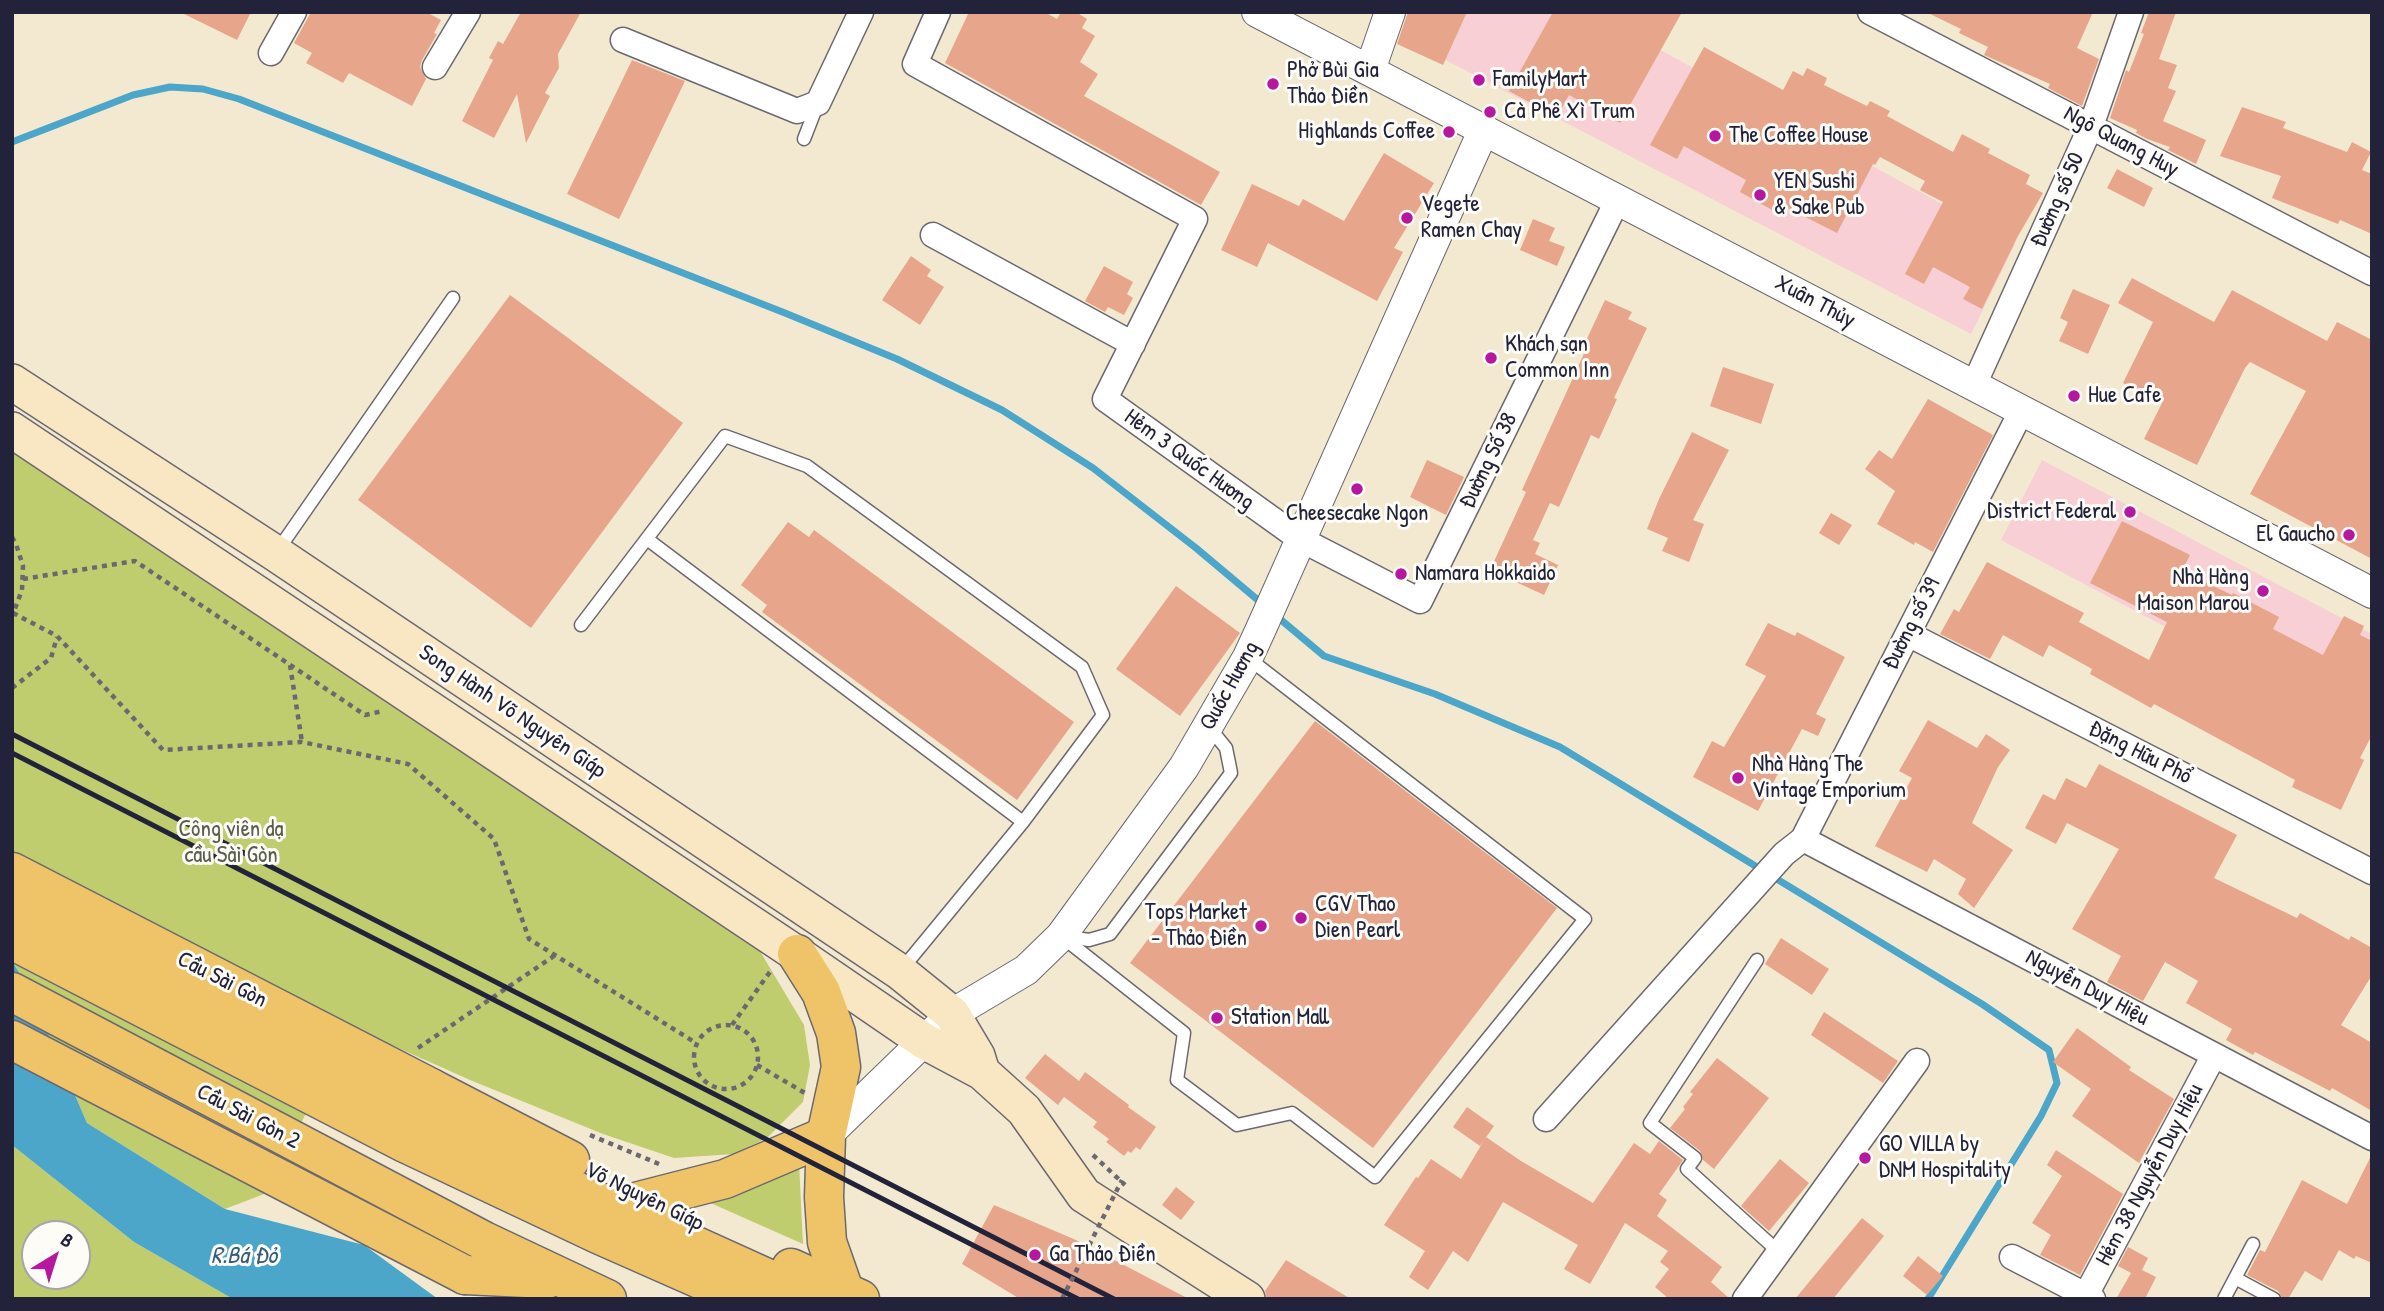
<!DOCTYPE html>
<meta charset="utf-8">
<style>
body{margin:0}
#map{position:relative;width:2384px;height:1311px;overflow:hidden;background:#f3e9d1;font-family:"Patrick Hand",sans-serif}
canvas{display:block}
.frame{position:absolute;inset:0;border:14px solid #22223b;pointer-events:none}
.north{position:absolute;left:21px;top:1220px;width:70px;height:70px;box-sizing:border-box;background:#fdfcf7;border:2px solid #a5a5ac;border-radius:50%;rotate:38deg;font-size:19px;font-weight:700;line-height:28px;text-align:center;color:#22223b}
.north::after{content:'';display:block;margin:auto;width:24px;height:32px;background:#b5179e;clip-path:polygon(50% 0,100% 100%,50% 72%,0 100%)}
</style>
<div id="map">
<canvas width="2384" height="1311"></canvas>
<div class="frame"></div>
<div class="north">B</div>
</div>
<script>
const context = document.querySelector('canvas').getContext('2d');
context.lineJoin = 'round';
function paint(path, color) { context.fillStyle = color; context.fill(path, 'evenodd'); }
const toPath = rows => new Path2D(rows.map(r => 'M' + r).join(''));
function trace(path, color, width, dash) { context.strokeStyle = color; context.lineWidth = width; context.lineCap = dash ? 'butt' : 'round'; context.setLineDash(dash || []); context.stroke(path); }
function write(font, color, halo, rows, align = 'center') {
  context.font = font + ' "Patrick Hand",sans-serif'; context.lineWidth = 6; context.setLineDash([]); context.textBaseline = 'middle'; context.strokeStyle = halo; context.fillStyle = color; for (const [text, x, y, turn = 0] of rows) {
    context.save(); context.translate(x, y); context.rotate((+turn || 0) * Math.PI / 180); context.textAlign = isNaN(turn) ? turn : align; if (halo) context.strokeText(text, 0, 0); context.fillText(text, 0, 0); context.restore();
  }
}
paint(toPath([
 [1423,12,1591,12,2015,244,1971,334,1411,42],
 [2042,460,2372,634,2372,736,2001,540]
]), '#f7cfd4');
paint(toPath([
 [12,438,745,926,804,1025,810,1065,803,1102,767,1138,734,1154,674,1158,603,1134,470,1080,351,1027,264,1194,225,1209,87,1123,29,989,12,961],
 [12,1145,134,1242,233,1299,12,1299],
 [35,1234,77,1234,77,1276,35,1276],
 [799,1163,803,1244,697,1197]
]), '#bfcd6f');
paint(toPath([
 [12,961,29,989,87,1123,225,1209,364,1245,438,1299,233,1299,134,1242,12,1145]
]), '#4ba6c9');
trace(toPath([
 [12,142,133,95,170,87,203,89,239,99,785,313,897,359,1002,410,1093,468,1196,548,1265,606],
 [1274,614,1324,656,1435,694,1560,747,1982,1004,2049,1050,2057,1083,2041,1116,1928,1299]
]), '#4ba6c9', 7);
paint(toPath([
 [180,12,251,12,237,40],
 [311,12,426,12,441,20,434,33,437,34,422,60,420,67,426,79,412,106,349,73,343,83,306,63,312,53,294,43],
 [521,12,581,12,558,54,559,68,545,93,550,96,526,143,517,94,494,138,462,121,493,60,489,58,498,41,503,44],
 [969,12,1045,12,1057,19,1061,12,1076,12,1087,19,1082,28,1095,36,1080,62,1098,74,1084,96,1220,172,1201,205,945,63],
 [1408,12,1467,12,1443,65,1397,44],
 [1553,12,1682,12,1620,123,1569,95,1557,117,1509,91],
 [1926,12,2093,12,2077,48,2099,59,2082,106,2048,88,2050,84,1984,55,1988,47,1959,33,1961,29],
 [2149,12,2176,12,2159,59,2177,65,2168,88,2176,91,2163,121,2206,140,2196,164,2168,150,2170,147,2147,139,2136,133,2137,130,2110,118,2126,70,2129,72,2144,34,2141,33],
 [1704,47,1783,90,1793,71,1803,76,1807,68,1827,78,1824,85,1867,106,1870,101,1890,111,1887,116,1953,152,1962,134,1990,149,1988,153,2030,175,2026,184,2043,193,2018,236,1982,309,1963,299,1970,287,1933,267,1924,284,1905,274,1943,202,1920,190,1925,181,1880,157,1875,165,1873,164,1837,233,1778,203,1774,211,1740,192,1746,180,1684,146,1677,159,1650,145],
 [632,60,685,81,619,219,567,194],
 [2242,107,2286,122,2283,128,2347,152,2352,142,2371,152,2362,170,2372,174,2372,234,2340,220,2338,224,2272,198,2281,176,2220,156],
 [1384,153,1434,183,1394,248,1403,252,1377,301,1268,243,1257,267,1221,250,1252,184,1299,206,1303,199,1344,221],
 [2117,169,2153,188,2144,207,2107,188],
 [1533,219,1555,228,1549,241,1565,247,1557,266,1520,250],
 [911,256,931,270,927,276,944,287,920,325,882,300],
 [1104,266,1133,282,1127,294,1133,298,1124,315,1108,307,1105,312,1085,301],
 [2132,278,2214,322,2232,290,2327,341,2337,322,2372,340,2372,559,2250,494,2306,391,2250,362,2245,368,2197,465,2144,439,2162,403,2123,383,2153,322,2118,303],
 [2073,289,2110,305,2088,354,2059,341,2068,322,2060,318],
 [510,295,683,423,531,628,358,500],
 [1605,300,1632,312,1628,319,1647,328,1614,398,1617,399,1599,439,1591,435,1559,507,1550,503,1533,540,1540,543,1535,554,1558,565,1544,595,1490,570,1526,492,1522,490,1587,347,1584,345],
 [1723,367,1774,384,1761,424,1710,406],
 [1928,399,1993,435,1933,552,1915,542,1914,545,1877,524,1895,491,1865,469,1879,450,1892,459],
 [1692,432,1729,450,1693,520,1704,524,1689,562,1662,551,1668,538,1647,529,1659,499],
 [1427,460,1464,477,1446,515,1410,497],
 [1831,513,1852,525,1839,545,1819,533],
 [2122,521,2190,555,2182,571,2232,595,2233,593,2279,617,2273,629,2323,655,2344,616,2364,626,2360,635,2372,641,2372,735,2360,758,2364,760,2341,810,2292,787,2295,780,2154,704,2151,708,2090,674,2092,669,2049,645,2043,657,2003,635,1990,659,1940,634,1954,609,1959,612,1987,562,2084,613,2079,622,2149,660,2167,622,2090,583],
 [788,522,809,537,814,530,1074,722,1017,800,762,612,767,605,741,585],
 [1176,586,1240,633,1180,716,1116,669],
 [1768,623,1795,636,1797,632,1845,657,1816,714,1826,719,1818,736,1802,729,1758,811,1693,777,1712,741,1724,747,1766,676,1745,665],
 [1928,720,1977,748,1986,734,2010,750,1998,767,1972,823,2013,850,1974,908,1958,894,1966,879,1934,859,1927,872,1875,846,1912,778,1899,771],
 [1315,721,1557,908,1373,1148,1130,963],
 [2099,764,2237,835,2214,878,2297,918,2300,913,2349,940,2351,936,2372,948,2372,975,2341,1025,2372,1043,2372,1111,2332,1088,2330,1091,2255,1052,2253,1055,2226,1040,2232,1029,2186,1003,2198,981,2165,962,2143,1001,2107,982,2121,956,2072,929,2119,849,2067,823,2056,844,2025,828,2043,794,2055,800,2066,778,2086,788],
 [1781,938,1829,969,1812,995,1765,964],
 [1824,1012,1898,1061,1883,1083,1811,1035],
 [2077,1028,2131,1067,2129,1070,2174,1099,2139,1163,2072,1116,2091,1089,2053,1062],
 [1045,1054,1079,1081,1085,1072,1129,1105,1128,1107,1156,1127,1140,1150,1136,1147,1131,1153,1128,1151,1124,1156,1106,1142,1109,1139,1093,1127,1097,1122,1064,1097,1058,1105,1025,1078],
 [1717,1058,1769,1098,1714,1169,1703,1160,1700,1151,1670,1128,1685,1109,1683,1107,1693,1094,1690,1092],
 [1467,1107,1494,1126,1480,1146,1453,1127],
 [1486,1137,1521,1161,1593,1203,1634,1143,1650,1154,1659,1141,1683,1160,1659,1194,1667,1200,1657,1216,1722,1267,1711,1282,1730,1299,1669,1299,1655,1287,1669,1269,1660,1262,1668,1251,1625,1223,1590,1284,1564,1269,1578,1245,1503,1202,1468,1262,1453,1251,1428,1290,1409,1277,1425,1251,1384,1225,1416,1177,1418,1178,1431,1159,1461,1179],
 [2056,1150,2123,1194,2080,1275,2040,1255,2051,1235,2032,1223,2062,1176,2047,1165],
 [2372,1154,2372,1263,2356,1256,2354,1259,2339,1250,2322,1281,2305,1271,2288,1299,2283,1299,2278,1291,2247,1275,2260,1250,2265,1252,2302,1180,2347,1204],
 [1780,1159,1809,1183,1769,1231,1741,1206],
 [1176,1187,1195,1202,1181,1220,1162,1205],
 [994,1205,1076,1240,1189,1299,1020,1299,962,1264],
 [1862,1218,1884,1236,1833,1299,1795,1299],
 [2128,1247,2148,1258,2142,1270,2156,1277,2145,1299,2116,1299,2131,1273,2118,1266],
 [1918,1256,1943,1276,1927,1295,1903,1276],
 [1286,1260,1309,1274,1351,1299,1267,1299,1265,1291]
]), '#e7a58b');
const service = toPath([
 [804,139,818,103],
 [647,539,1023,822],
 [278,550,453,298],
 [581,625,725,436,807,466,1082,667,1103,715,1023,822,902,969],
 [1061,936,1184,1033,1177,1080,1237,1125,1292,1113,1375,1177,1585,919,1248,658],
 [1062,936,1089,940,1110,934,1231,773,1226,748,1209,727],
 [1757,960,1650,1123,1695,1158,1687,1169,1780,1253],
 [2235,1278,2274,1299],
 [2224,1299,2253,1244]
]);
const minor = toPath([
 [938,12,915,64,1195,219,1105,399,1300,539,1420,601,1618,199],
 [1870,12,2372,273],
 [623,40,797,111,818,103,861,12],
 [271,53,294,12],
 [435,67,468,12],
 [933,235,1133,344],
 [1974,385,2091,126,2131,12],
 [1908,634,2372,872],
 [1803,839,2372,1138],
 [1546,1119,1784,854,1803,839,2022,410],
 [2012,1257,2093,1299],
 [2086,1295,2214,1055],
 [1745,1299,1917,1061]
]);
const tertiary = toPath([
 [1257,12,2372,593],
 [1370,70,1390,12],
 [826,1136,952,1014,1026,970,1061,936,1184,767,1248,657,1260,631,1484,129]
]);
const secondary = toPath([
 [12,382,275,553,900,972,952,1014,977,1056,982,1072],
 [12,430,797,954,924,1041,982,1072,1024,1110,1084,1195,1247,1299]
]);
const primary = toPath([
 [12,872,431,1088],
 [12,1040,465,1275]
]);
const trunk = toPath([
 [12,905,419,1116,612,1208,813,1299],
 [12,940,405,1143,598,1234,745,1299],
 [797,954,821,992,836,1033,841,1067,826,1136,824,1197,827,1242,847,1299],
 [12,992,484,1241,607,1299],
 [431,1088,570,1160],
 [612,1208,725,1179,826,1136],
 [791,1268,860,1299],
 [465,1275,547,1279]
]);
trace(service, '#6b6870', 15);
trace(minor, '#6b6870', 27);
trace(tertiary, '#6b6870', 32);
trace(secondary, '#6b6870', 38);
trace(primary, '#6b6870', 41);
trace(trunk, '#6b6870', 41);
trace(toPath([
 [12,537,16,544,23,566,22,590,13,614],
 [23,579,135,561,365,715,383,711],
 [13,613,57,636,163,750,302,742,408,764,494,839,529,939,696,1043],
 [290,665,302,742],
 [12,688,51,658,57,637],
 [732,1025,772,969],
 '694 1057a32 32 0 1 1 64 0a32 32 0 1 1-64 0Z',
 [418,1048,554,956],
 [757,1065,805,1093],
 [590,1135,659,1164],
 [1093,1155,1125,1185]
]), '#6b6870', 4.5, [5, 5]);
trace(service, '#fff', 12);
trace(minor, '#fff', 24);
trace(tertiary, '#fff', 30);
trace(secondary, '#f9e7c3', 35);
trace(primary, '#efc469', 38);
trace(trunk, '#efc469', 38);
trace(toPath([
 [12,734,1114,1299],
 [12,753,1078,1299]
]), '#22223b', 5);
trace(toPath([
 [1062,1299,1122,1180]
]), '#6b6870', 4.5, [5, 5]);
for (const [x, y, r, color] of [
 [1479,80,7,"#b5179e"],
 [1273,84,7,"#b5179e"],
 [1490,112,7,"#b5179e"],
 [1449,132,7,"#b5179e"],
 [1715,136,7,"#b5179e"],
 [1760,195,7,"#b5179e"],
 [1407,218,7,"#b5179e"],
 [1491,358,7,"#b5179e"],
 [2074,396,7,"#b5179e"],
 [1357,489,7,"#b5179e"],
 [2130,512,7,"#b5179e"],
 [2349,535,7,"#b5179e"],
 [1401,574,7,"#b5179e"],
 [2263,591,7,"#b5179e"],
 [1738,778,7,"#b5179e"],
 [1301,918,7,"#b5179e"],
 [1261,926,7,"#b5179e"],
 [1217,1018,7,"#b5179e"],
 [1865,1158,7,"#b5179e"],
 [1035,1255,7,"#b5179e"]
]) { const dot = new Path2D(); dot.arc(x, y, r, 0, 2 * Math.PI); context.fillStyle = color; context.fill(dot); trace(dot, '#fdfcf7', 2.5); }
write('23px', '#22223b', '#fdfcf7', [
 ["Phở Bùi Gia",1287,71],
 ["Thảo Điền",1287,97],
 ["FamilyMart",1493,80],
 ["Cà Phê Xì Trum",1504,112],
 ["Highlands Coffee",1435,132,"right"],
 ["The Coffee House",1729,136],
 ["YEN Sushi",1774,182],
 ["& Sake Pub",1774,208],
 ["Vegete",1421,205],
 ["Ramen Chay",1421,231],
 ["Khách sạn",1505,345],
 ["Common Inn",1505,371],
 ["Hue Cafe",2088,396],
 ["District Federal",2116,512,"right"],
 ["Cheesecake Ngon",1357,514,"center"],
 ["El Gaucho",2335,535,"right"],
 ["Namara Hokkaido",1415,574],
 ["Nhà Hàng",2249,578,"right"],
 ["Maison Marou",2249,604,"right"],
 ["Nhà Hàng The",1752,765],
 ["Vintage Emporium",1752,791],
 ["CGV Thao",1315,905],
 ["Dien Pearl",1315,931],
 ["Tops Market",1247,913,"right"],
 ["- Thảo Điền",1247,939,"right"],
 ["Station Mall",1231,1018],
 ["GO VILLA by",1879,1145],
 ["DNM Hospitality",1879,1171],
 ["Ga Thảo Điền",1049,1255]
], 'left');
write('23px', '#22223b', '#fdfcf7', [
 ["Ngô Quang Huy",2121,142,28],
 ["Đường số 50",2058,200,-66],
 ["Xuân Thủy",1815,302,28],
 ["Hẻm 3 Quốc Hương",1189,460,36],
 ["Đường Số 38",1489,461,-64],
 ["Đường số 39",1912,624,-63],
 ["Quốc Hương",1230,686,-61],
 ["Song Hành Võ Nguyên Giáp",512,712,34],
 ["Đặng Hữu Phổ",2140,753,27],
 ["Cầu Sài Gòn",222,980,27],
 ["Nguyễn Duy Hiệu",2087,988,28],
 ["Cầu Sài Gòn 2",248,1117,28],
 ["Hẻm 38 Nguyễn Duy Hiệu",2150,1175,-62],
 ["Võ Nguyên Giáp",644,1197,26]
]);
write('23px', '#595e4d', '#fdfcf7', [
 ["Công viên dạ",231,830],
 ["cầu Sài Gòn",231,856]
]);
write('italic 24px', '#345d7b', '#fdfcf7', [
 ["R.Bá Đỏ",244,1257]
]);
</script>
